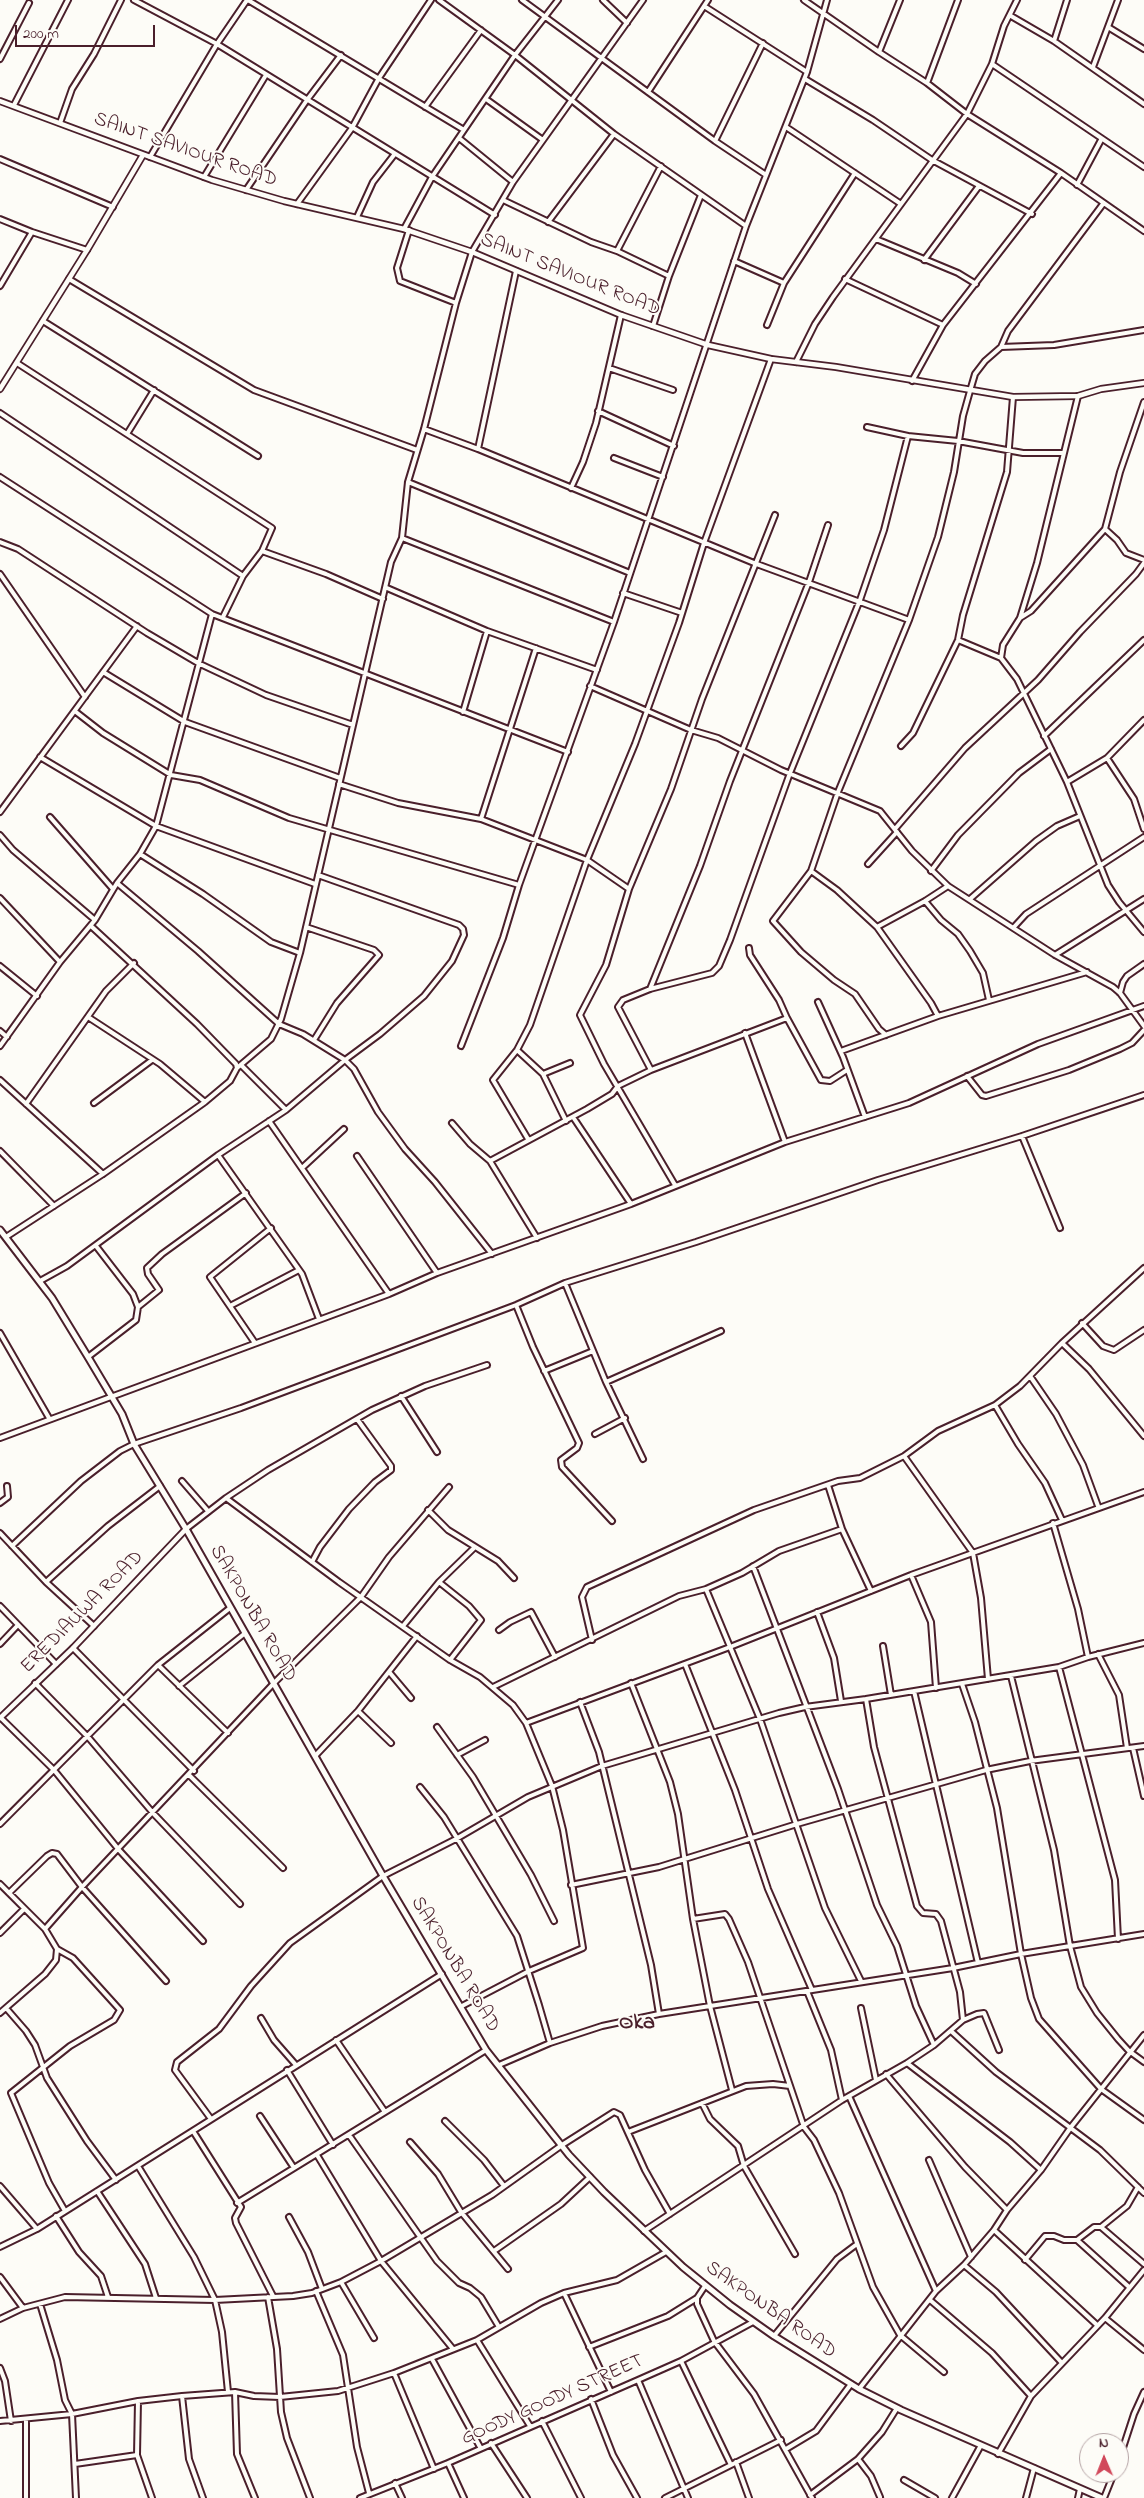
<!DOCTYPE html>
<style>
body{margin:0}
#map{position:relative;width:1144px;height:2498px;overflow:hidden;background:#fdfcf7;font-family:"Indie Flower",sans-serif}
canvas{display:block}
.north{position:absolute;left:1079px;top:2433px;width:50px;height:50px;box-sizing:border-box;background:#fdfcf7;border:1px solid #b5a4a5;border-radius:50%;rotate:359deg;font-size:14px;font-weight:700;line-height:20px;text-align:center;color:#4a1f2b}
.north::after{content:'';display:block;margin:auto;width:18px;height:22px;background:#d1495b;clip-path:polygon(50% 0,100% 100%,50% 72%,0 100%)}
.scale{position:absolute;left:15px;top:25px;width:140px;height:22px;box-sizing:border-box;border:2px solid #4a1f2b;border-top:0;padding-left:6px;font-size:15px;line-height:18px;white-space:nowrap;color:#4a1f2b;-webkit-text-stroke:4px #fdfcf7;paint-order:stroke}
</style>
<div id="map">
<canvas width="1144" height="2498"></canvas>
<div class="north">N</div>
<div class="scale">200 m</div>
</div>
<script>
const context = document.querySelector('canvas').getContext('2d');
context.lineJoin = 'round';
const toPath = rows => new Path2D(rows.map(r => 'M' + r).join(''));
function trace(path, color, width, dash) { context.strokeStyle = color; context.lineWidth = width; context.lineCap = dash ? 'butt' : 'round'; context.setLineDash(dash || []); context.stroke(path); }
function write(font, color, halo, rows, align = 'center') {
  context.font = font + ' "Indie Flower",sans-serif'; context.lineWidth = 4; context.setLineDash([]); context.textBaseline = 'middle'; context.strokeStyle = halo; context.fillStyle = color; for (const [text, x, y, turn = 0] of rows) {
    context.save(); context.translate(x, y); context.rotate((+turn || 0) * Math.PI / 180); context.textAlign = isNaN(turn) ? turn : align; if (halo) context.strokeText(text, 0, 0); context.fillText(text, 0, 0); context.restore();
  }
}
const minor = toPath([
 [134,0,217,44,495,215],
 [248,0,464,130],
 [439,0,515,55,614,134,746,226],
 [522,0,715,141,766,175],
 [603,0,627,23],
 [804,0,879,52,927,83,967,114,1061,173,1144,231],
 [704,6,807,72],
 [1011,16,1054,41,1144,104],
 [1108,27,1144,49],
 [1054,41,1067,0],
 [879,52,900,0],
 [0,59,29,3],
 [992,64,1144,167],
 [1093,67,1118,0],
 [805,79,873,120,932,160,1032,214],
 [927,83,958,0],
 [648,92,708,0],
 [486,99,543,140],
 [14,105,68,0],
 [425,107,481,30],
 [60,123,72,89,94,54,121,0],
 [786,127,901,204],
 [459,138,513,182],
 [715,141,763,43],
 [150,157,217,44,247,0],
 [0,159,113,207],
 [204,177,266,75],
 [1077,185,1101,140],
 [246,190,307,100,341,55],
 [503,200,591,242,617,251,669,276],
 [297,204,352,128,379,78,431,0],
 [357,217,373,182,394,155],
 [0,219,32,232,87,250],
 [548,222,614,134],
 [404,229,432,177,515,55,558,0],
 [409,230,397,268,400,281,456,303],
 [876,239,958,273,976,284],
 [617,251,661,166],
 [924,260,979,186],
 [734,261,784,283],
 [69,279,254,390,417,450],
 [845,279,943,325],
 [0,286,32,232],
 [43,321,258,456],
 [767,325,784,283,855,173],
 [653,326,669,276,701,195],
 [1001,347,1008,331,1103,204],
 [796,362,815,324,833,297,967,114,992,64,1004,26,1017,0],
 [17,363,272,528,262,551,243,576,223,617],
 [609,368,673,390],
 [912,381,943,325,1061,173],
 [1078,396,1037,563,1020,618,1003,645,1001,658,1017,679,1067,782,1108,885,1119,902,1144,932],
 [598,411,674,446],
 [0,413,243,576],
 [867,427,908,436,958,441,1023,453,1063,453],
 [424,429,478,449,754,563,909,620,838,792,811,871,773,921,801,952,834,980,855,994,879,1029,886,1035],
 [127,434,154,390],
 [478,449,516,271],
 [614,458,663,477],
 [0,477,212,614,568,752],
 [408,482,630,573],
 [571,488,583,462,596,423,621,315],
 [1105,529,1117,540,1126,553,1144,560],
 [402,538,614,622],
 [0,542,18,549,147,633,198,663,266,695,353,725],
 [262,551,326,574,383,599],
 [0,574,85,697],
 [387,588,487,631,597,670],
 [623,593,682,613],
 [1020,618,1031,611,1105,529,1120,472,1144,402],
 [909,620,938,537,954,472,963,416,970,391,975,374,985,361,1001,347,1054,345,1144,330],
 [958,640,1001,658],
 [103,672,185,722,340,778],
 [590,686,691,730,718,738,781,770,880,811,912,851,948,886,1055,955,1113,987,1120,993,1144,1026],
 [76,712,103,733,171,775,200,780,289,818,519,885],
 [463,712,487,631],
 [1044,736,1144,640],
 [901,746,913,733,958,640,963,615,1007,472,1013,397],
 [40,757,156,826,315,884],
 [1107,758,1134,799,1144,829],
 [1067,782,1107,758,1144,720],
 [339,784,398,803,481,819,587,860,629,889],
 [0,812,137,626],
 [50,817,113,889],
 [481,819,536,648],
 [895,829,965,748,1038,680,1080,632,1136,574,1144,563],
 [0,835,13,850,95,920],
 [140,854,203,894,271,942,300,953],
 [868,864,897,832],
 [811,871,837,890,877,927,931,1003,938,1016],
 [931,871,958,835,1019,773,1051,749],
 [117,883,198,951,279,1024,303,1034,345,1060,354,1069,378,1112,405,1149,435,1182,492,1254],
 [0,898,60,962],
 [970,899,1036,841,1057,826,1080,816],
 [925,901,941,920,958,934,970,951,983,973,989,1000],
 [91,926,197,1024,236,1064,237,1068],
 [306,927,374,950,379,955,337,1003,314,1040],
 [877,927,925,901,948,886],
 [1014,927,1026,914,1144,837],
 [1055,955,1144,899],
 [0,966,37,996],
 [650,989,700,866,730,781,809,582,828,525],
 [1120,993,1123,982,1127,976,1144,964],
 [818,1002,843,1057,865,1117],
 [88,1017,160,1064,205,1102],
 [787,1018,821,1080,830,1081,847,1070],
 [0,1031,7,1037],
 [745,1033,785,1142],
 [0,1046,60,962,95,920,117,883,140,854,156,826,212,614],
 [461,1046,503,938,519,885,614,622,746,226,807,72,827,0],
 [517,1050,543,1074,566,1121],
 [841,1051,938,1016,1087,972],
 [241,1065,286,1110],
 [651,1070,618,1007,623,1000,650,989,712,973,719,966,730,940,790,773,860,600,884,530,908,436],
 [543,1074,570,1063],
 [967,1076,982,1095,986,1096,1069,1070,1120,1049,1132,1043,1144,1030],
 [0,1080,103,1174],
 [94,1103,152,1060],
 [26,1104,106,991,134,963],
 [573,1117,631,1204],
 [269,1121,389,1294],
 [452,1123,470,1144,490,1161,537,1238],
 [1022,1136,1060,1228],
 [528,1139,493,1080,517,1050,530,1025,587,860,635,744,679,623,704,543,771,359],
 [0,1151,54,1206],
 [218,1155,302,1274,319,1319],
 [357,1156,437,1273],
 [490,1161,587,1109,612,1094,618,1086,651,1070,787,1018,779,1000,750,955,749,948],
 [302,1168,344,1129],
 [675,1185,604,1064,580,1015,606,965,629,889,671,789,702,699,775,515],
 [6,1237,103,1174,205,1102,230,1081,237,1068,271,1039,281,1019,300,953,391,562,402,538,408,482,424,429,456,303,472,252,513,182,643,0],
 [40,1281,67,1266,218,1155,286,1110,345,1060,380,1034,424,996,452,961,464,935,463,929,459,925,318,875],
 [565,1283,606,1382,643,1459],
 [516,1305,533,1347,579,1443,577,1448,561,1460,562,1467,612,1521],
 [230,1306,299,1270],
 [138,1307,159,1290,148,1274,147,1268,162,1254,246,1193],
 [1082,1323,1103,1346,1114,1350,1144,1330],
 [0,1333,49,1418],
 [255,1343,210,1277,271,1228],
 [1062,1343,1089,1369,1144,1436],
 [88,1357,136,1320,138,1307,133,1294,96,1246],
 [544,1371,593,1351],
 [1030,1376,1056,1414,1083,1465,1098,1506],
 [606,1382,721,1331],
 [401,1396,437,1452],
 [995,1405,1018,1444,1045,1483,1062,1520],
 [595,1434,625,1418],
 [0,1438,389,1294,437,1273,631,1204,785,1142,909,1103,1038,1044,1144,1006],
 [904,1456,973,1553,981,1598,988,1679],
 [182,1481,208,1511],
 [828,1485,842,1529,871,1591],
 [226,1498,268,1470,372,1410,425,1386,487,1365],
 [0,1503,8,1497,7,1486],
 [428,1510,448,1530,498,1561,514,1578],
 [1053,1523,1078,1609,1088,1657],
 [186,1529,226,1498,339,1582,450,1660,480,1677,513,1705,526,1723,552,1786,563,1830,583,1948,529,1971,462,2006],
 [0,1533,46,1582,94,1626],
 [12,1546,81,1481,120,1451,134,1444,241,1408,516,1305,565,1283,696,1242,878,1180,1022,1136,1144,1095],
 [312,1562,320,1547,349,1509,375,1482,391,1470,391,1466,357,1419],
 [753,1566,838,1789,877,1905,897,1946,916,2006,934,2045],
 [911,1575,931,1622,936,1688],
 [46,1582,108,1526,160,1486],
 [439,1582,469,1606,481,1620,450,1660],
 [706,1589,760,1719,825,1908,861,1981],
 [0,1606,56,1664],
 [817,1612,834,1658,841,1701],
 [403,1626,439,1582,475,1547],
 [499,1630,510,1622,531,1612,555,1657],
 [592,1640,582,1597,587,1587,754,1510,838,1481,860,1478,904,1456,938,1431,995,1405,1020,1386,1062,1343,1144,1268],
 [0,1644,17,1626],
 [883,1646,891,1695],
 [73,1648,194,1771],
 [1098,1654,1119,1695,1127,1748],
 [685,1664,735,1790,768,1889,812,1990],
 [158,1665,228,1733],
 [1059,1667,1115,1880,1118,1939],
 [390,1673,411,1698],
 [1011,1676,1054,1850,1070,1946,1081,1987,1097,2013,1118,2039,1129,2051,1144,2062],
 [35,1683,88,1737,153,1813,240,1904],
 [631,1683,670,1782,678,1814,693,1919,710,2006,732,2090],
 [962,1684,975,1722,997,1808,1021,1954,1031,1998,1039,2019,1101,2089,1144,2120],
 [179,1686,244,1634],
 [493,1687,679,1596,706,1589,742,1573,779,1551,842,1529],
 [914,1691,978,1963],
 [580,1702,599,1752,651,1965,659,2014],
 [358,1711,391,1743],
 [1,1718,54,1770,119,1850,203,1941],
 [526,1723,730,1647,911,1575,1144,1492],
 [437,1727,473,1777,531,1875,554,1921],
 [1133,1748,1144,1796],
 [316,1755,358,1711,417,1636],
 [457,1755,485,1740],
 [189,1775,283,1868],
 [420,1787,444,1817,517,1936,539,2005,550,2043,499,2065],
 [0,1824,158,1665,230,1608],
 [0,1884,45,1929,82,1887,274,1683,361,1597,389,1557,449,1487],
 [571,1885,659,1867,797,1824,986,1770,1030,1761,1144,1746],
 [9,1893,47,1856,52,1853,57,1854,82,1887,166,1981],
 [693,1919,725,1914,729,1919,748,1962,804,2127,814,2140,839,2193,873,2287,900,2335,944,2372],
 [0,1933,24,1909],
 [57,1949,73,1958,120,2010,114,2020,70,2046,11,2093,49,2183,65,2211],
 [807,1991,831,2050,842,2100],
 [6,2008,26,2031,35,2045,47,2078,87,2141,116,2180],
 [861,2008,876,2080],
 [0,2013,45,1974,56,1960,57,1949,45,1929],
 [261,2018,274,2040,296,2065],
 [963,2020,977,2014,984,2013,999,2050],
 [951,2031,996,2072,1100,2150,1144,2193],
 [336,2040,385,2112],
 [550,2043,602,2026,659,2014,953,1968,1021,1954,1144,1934],
 [907,2063,1010,2142,1041,2170],
 [287,2070,333,2145],
 [886,2074,965,2167,1007,2210],
 [849,2096,936,2291],
 [702,2103,710,2119,738,2146,744,2166,795,2254],
 [260,2116,294,2168],
 [211,2119,175,2070,177,2062,219,2029,251,1986,290,1943,383,1876,456,1839,528,1797,602,1766,779,1713,805,1707,866,1699,1059,1667,1088,1657,1144,1643],
 [445,2121,484,2160,504,2186],
 [193,2131,241,2207,235,2218,236,2223,273,2296],
 [628,2132,746,2086,773,2084,790,2086],
 [349,2135,437,2261,459,2283,470,2288,481,2297,499,2327],
 [410,2142,438,2174,461,2212,508,2269],
 [317,2155,381,2261,453,2349],
 [929,2160,971,2257],
 [138,2166,194,2257,215,2300,222,2332,228,2392],
 [0,2186,37,2229],
 [97,2191,145,2264,156,2298],
 [237,2203,486,2050],
 [56,2216,79,2252,101,2276,108,2297],
 [289,2217,308,2252,322,2289],
 [1101,2227,1144,2264],
 [994,2230,1097,2325],
 [644,2231,842,2100,907,2063,934,2045,963,2020,960,1992,941,1921,936,1914,923,1913,917,1906,874,1747,866,1699],
 [1077,2240,1129,2287],
 [0,2247,37,2229,442,1974],
 [494,2251,561,2204,590,2177],
 [1025,2260,1045,2236,1054,2236,1064,2240,1077,2240,1094,2227,1101,2227,1127,2206,1138,2187],
 [964,2265,996,2292,1062,2363],
 [0,2277,23,2308],
 [341,2282,374,2338],
 [705,2286,697,2298,697,2304,714,2341,754,2394,812,2498],
 [316,2291,343,2355,357,2447,369,2493],
 [564,2293,611,2392],
 [268,2297,277,2349,281,2412,287,2438,310,2498],
 [930,2300,992,2353,1031,2396],
 [40,2304,57,2360,65,2400,72,2414,76,2498],
 [1105,2318,1144,2350],
 [0,2319,23,2308,65,2297,215,2300,293,2296,312,2293,341,2282,381,2261,492,2195,562,2145,614,2112,620,2115,645,2170,670,2214],
 [774,2336,837,2259,857,2244],
 [477,2340,530,2426],
 [589,2347,668,2316,697,2298],
 [432,2359,480,2447],
 [681,2361,731,2465],
 [0,2368,5,2381,11,2421],
 [394,2373,434,2469],
 [638,2380,688,2498],
 [859,2389,936,2291,964,2265,994,2230,1007,2210,1041,2170,1071,2127,1144,2035],
 [235,2392,237,2454,255,2498],
 [182,2396,189,2459,203,2498],
 [591,2399,613,2455,637,2498],
 [138,2401,137,2455,152,2498],
 [26,2420,26,2498],
 [0,2421,72,2414,138,2401,182,2396,235,2392,254,2396,280,2397,338,2391,394,2373,477,2340,541,2303,564,2293,617,2280,666,2252],
 [542,2421,581,2498],
 [491,2443,527,2498],
 [786,2449,816,2431,851,2384],
 [998,2454,1031,2396,1105,2318,1144,2270],
 [858,2459,871,2476,880,2497],
 [1119,2460,1134,2414,1144,2392],
 [736,2462,749,2498],
 [448,2463,464,2498],
 [75,2464,137,2455],
 [904,2480,935,2498],
 [395,2483,402,2498],
 [810,2495,858,2459,882,2432,897,2408],
 [360,2498,448,2463,638,2380,681,2361,753,2322],
 [665,2498,781,2440],
 [952,2498,980,2447],
 [1026,2498,1034,2468],
 [1078,2498,1080,2489],
 [1104,2498,1114,2473]
]);
const tertiary = toPath([
 [0,101,212,180,284,201,404,229,472,252,621,315,708,345,771,359,836,367,1013,397,1078,396,1101,389,1144,383],
 [0,389,87,250,143,155],
 [0,1718,73,1648,186,1529]
]);
const secondary = toPath([
 [0,1230,52,1298,88,1357,122,1414,134,1444,186,1529,383,1876,486,2050,569,2155,604,2192,683,2267,730,2305,774,2336,859,2389,901,2410,1102,2498]
]);
trace(minor, '#4a1f2b', 8);
trace(tertiary, '#4a1f2b', 8);
trace(secondary, '#4a1f2b', 9);
trace(minor, '#fdfcf7', 4);
trace(tertiary, '#fdfcf7', 4.5);
trace(secondary, '#fdfcf7', 5);
write('20px', '#4a1f2b', '#fdfcf7', [
 ["SAINT SAVIOUR ROAD",185,151,19],
 ["SAINT SAVIOUR ROAD",570,276,22],
 ["EREDIAUWA ROAD",83,1613,-45],
 ["SAKPONBA ROAD",252,1614,60],
 ["SAKPONBA ROAD",454,1965,59],
 ["SAKPONBA ROAD",770,2311,35],
 ["GOODY GOODY STREET",553,2401,-24]
]);
write('bold 22px', '#4a1f2b', '#fdfcf7', [
 ["Oka",637,2024]
]);
</script>
